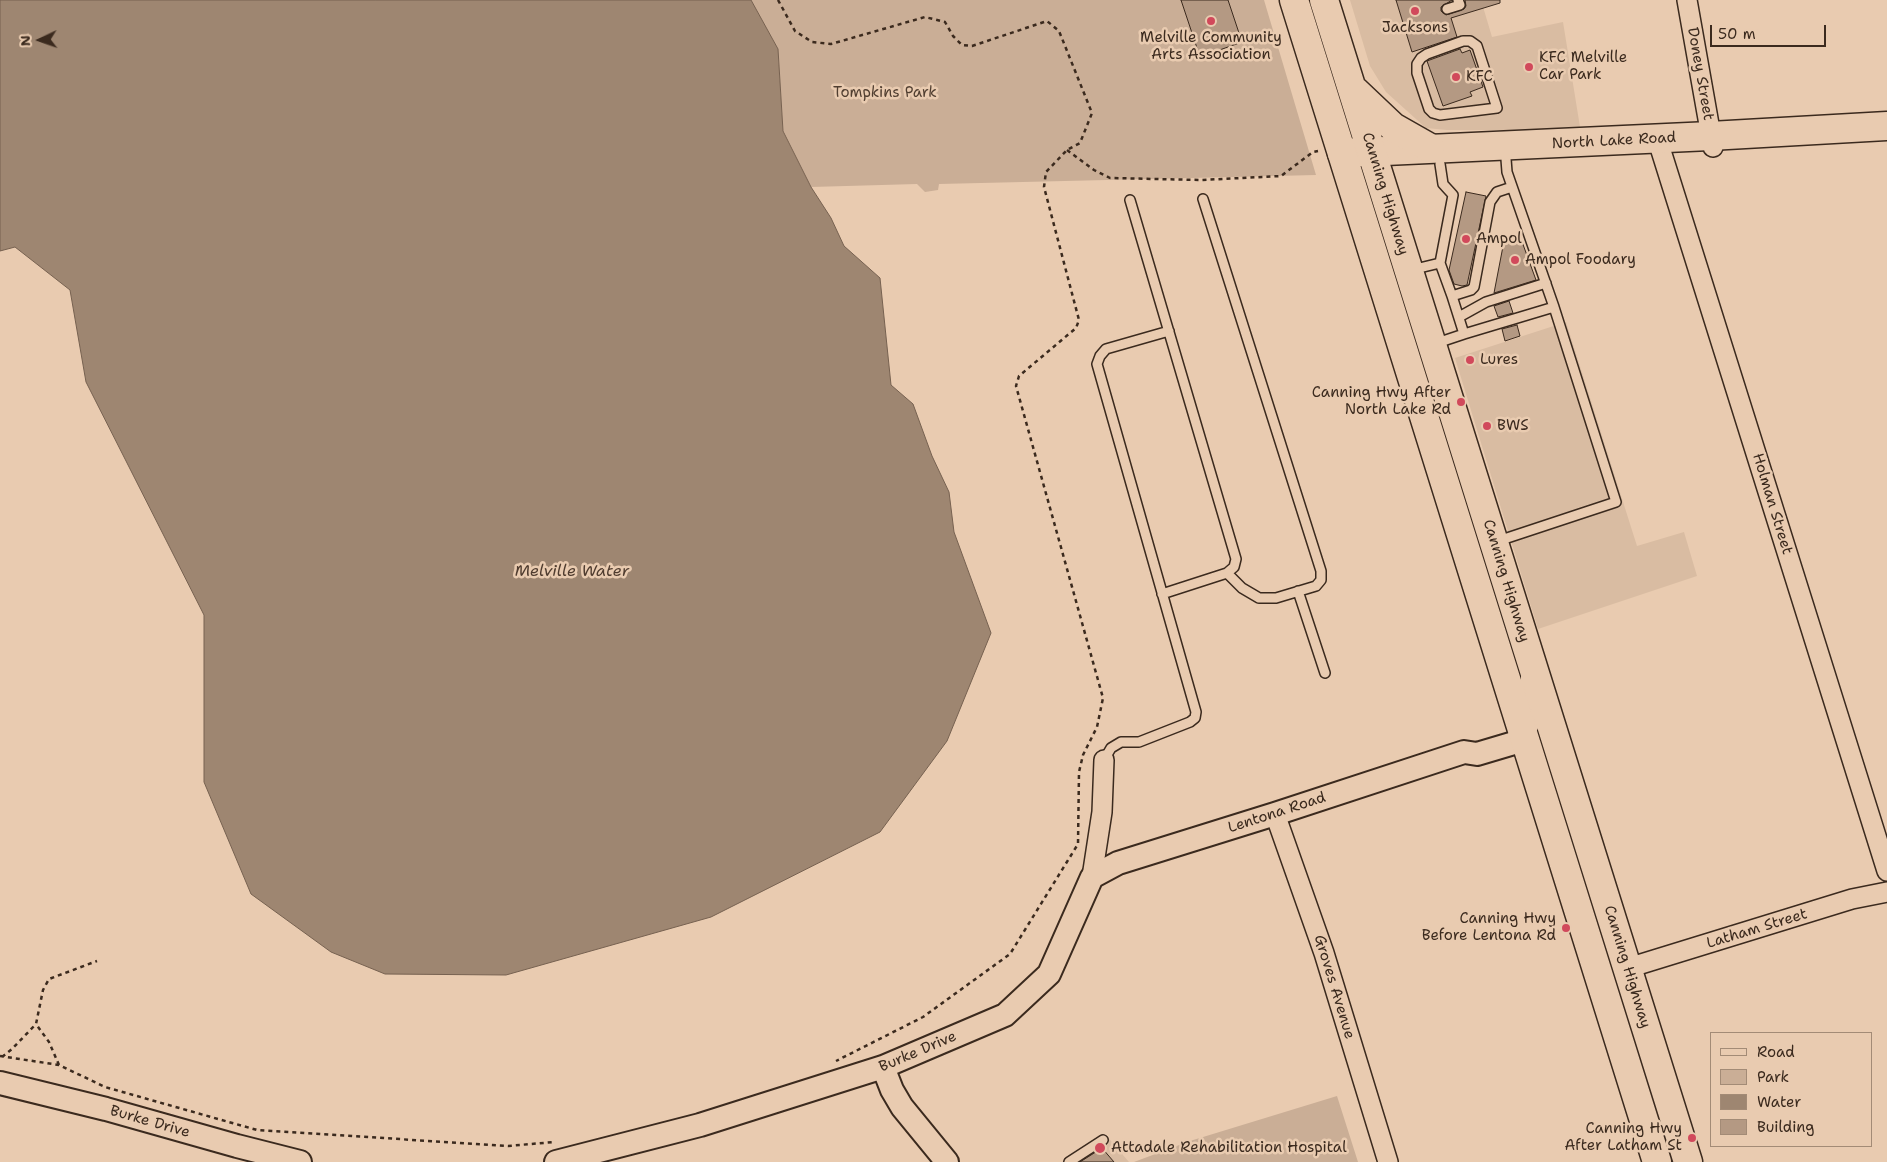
<!DOCTYPE html>
<style>
body{margin:0}
#map{position:relative;width:1887px;height:1162px;overflow:hidden;background:#e9cbb0;font-family:"Shantell Sans",sans-serif}
canvas{display:block}
.legend{position:absolute;left:1710px;top:1032px;width:162px;height:115px;box-sizing:border-box;background:#e9cbb0;border:1px solid #a38b76;margin:0;padding:6px 9px;list-style:none;font-size:15px;color:#3b2a1e}
.legend li{display:flex;align-items:center;gap:10px;height:25px}
.legend b{width:25px;border:1px solid #a38b76}
.north{position:absolute;left:15px;top:15px;width:50px;height:50px;-webkit-text-stroke:4px #e9cbb0;paint-order:stroke;rotate:267deg;font-size:14px;font-weight:700;line-height:20px;text-align:center;color:#3b2a1e}
.north::after{content:'';display:block;margin:auto;width:18px;height:22px;background:#3b2a1e;clip-path:polygon(50% 0,100% 100%,50% 72%,0 100%)}
.scale{position:absolute;left:1710px;top:25px;width:116px;height:22px;box-sizing:border-box;border:2px solid #3b2a1e;border-top:0;padding-left:6px;font-size:15px;line-height:18px;white-space:nowrap;color:#3b2a1e;-webkit-text-stroke:4px #e9cbb0;paint-order:stroke}
</style>
<div id="map">
<canvas width="1887" height="1162"></canvas>
<ul class="legend">
<li><b style="height:6px;background:#e9cbb0"></b>Road</li>
<li><b style="height:14px;background:#caae96"></b>Park</li>
<li><b style="height:14px;background:#9e8671"></b>Water</li>
<li><b style="height:14px;background:#b49983"></b>Building</li>
</ul>
<div class="north">N</div>
<div class="scale">50 m</div>
</div>
<script>
const context = document.querySelector('canvas').getContext('2d');
context.lineJoin = 'round';
function paint(path, color) { context.fillStyle = color; context.fill(path, 'evenodd'); }
const toPath = rows => new Path2D(rows.map(r => 'M' + r).join(''));
function trace(path, color, width, dash) { context.strokeStyle = color; context.lineWidth = width; context.lineCap = dash ? 'butt' : 'round'; context.setLineDash(dash || []); context.stroke(path); }
function write(font, color, halo, rows, align = 'center') {
  context.font = font + ' "Shantell Sans",sans-serif'; context.lineWidth = 5; context.setLineDash([]); context.textBaseline = 'middle'; context.strokeStyle = halo; context.fillStyle = color; for (const [text, x, y, turn = 0] of rows) {
    context.save(); context.translate(x, y); context.rotate((+turn || 0) * Math.PI / 180); context.textAlign = isNaN(turn) ? turn : align; if (halo) context.strokeText(text, 0, 0); context.fillText(text, 0, 0); context.restore();
  }
}
paint(toPath([
 [1350,0,1481,0,1492,37,1563,22,1580,127,1518,130,1447,130,1426,128,1386,92,1370,66],
 [1566,322,1637,546,1684,532,1697,576,1538,629,1455,358],
 [1105,1134,1129,1162,1062,1162]
]), '#d9bca2');
paint(toPath([
 [751,0,1264,0,1316,175,939,184,938,190,925,192,917,184,811,187,783,130,778,49],
 [1337,1096,1358,1162,1134,1162,1190,1141]
]), '#caae96');
const water = toPath([
 [0,0,751,0,778,49,783,131,811,187,831,218,844,246,880,278,891,385,913,404,932,456,949,492,954,532,991,633,947,741,880,832,711,917,506,975,385,974,331,952,251,894,204,782,204,615,86,382,70,290,15,247,0,251,0,0]
]);
paint(water, '#9e8671');
trace(water, '#766150', 1);
const building = toPath([
 [1181,0,1228,0,1242,42,1200,57,1181,0],
 [1396,0,1452,0,1441,7,1441,11,1446,15,1464,9,1466,6,1465,0,1500,0,1500,3,1451,18,1457,37,1412,52,1396,0],
 [1460,49,1462,53,1470,50,1483,87,1470,92,1472,96,1443,106,1427,61,1460,49],
 [1466,192,1486,196,1467,285,1462,286,1454,284,1449,270,1466,192],
 [1505,236,1521,239,1536,280,1494,293,1505,236],
 [1509,301,1513,313,1498,317,1494,306,1509,301],
 [1517,325,1520,336,1505,341,1502,329,1517,325],
 [1102,1148,1114,1162,1080,1162,1102,1148]
]);
paint(building, '#b49983');
trace(building, '#3b2a1e', 1);
const service = toPath([
 [1447,9,1460,5,1458,0],
 [1463,41,1470,41,1477,46,1497,108,1440,115,1433,113,1429,109,1417,73,1417,64,1421,58,1427,54,1463,41],
 [1440,164,1443,184,1453,195,1440,263,1452,296,1471,290,1474,287,1490,202,1497,192,1512,187],
 [1203,199,1321,571,1321,580,1316,586,1276,598,1259,598,1242,588,1227,573],
 [1130,200,1236,559,1234,567,1227,573,1162,594],
 [1411,270,1440,263],
 [1459,317,1486,302,1546,283],
 [1464,334,1554,307],
 [1434,344,1464,334,1452,296],
 [1495,542,1616,502,1554,307,1507,172,1506,159],
 [1298,591,1325,673],
 [1104,760,1111,748,1121,742,1139,742,1190,722,1195,718,1196,712,1097,364,1100,356,1106,349,1169,331],
 [1069,1162,1103,1140]
]);
const minor = toPath([
 [1687,0,1713,147],
 [1657,138,1887,871],
 [1275,814,1324,953,1388,1162],
 [1092,877,1102,812,1104,760],
 [1628,968,1852,899,1887,892]
]);
const tertiary = toPath([
 [883,1067,892,1090,902,1107,947,1162],
 [0,1083,106,1109,237,1146,300,1162],
 [556,1162,700,1125,883,1067,1005,1015,1049,974,1092,877,1118,863,1275,814,1464,752,1477,754,1514,743,1523,734,1531,717,1532,678]
]);
const primary = toPath([
 [1342,153,1710,136,1887,126]
]);
const trunk = toPath([
 [1294,0,1657,1162],
 [1324,0,1688,1162],
 [1355,91,1393,127,1430,148]
]);
trace(service, '#3b2a1e', 12);
trace(minor, '#3b2a1e', 22);
trace(tertiary, '#3b2a1e', 26);
trace(primary, '#3b2a1e', 31);
trace(trunk, '#3b2a1e', 31);
trace(toPath([
 [778,0,795,31,812,42,831,44,925,17,945,22,953,36,962,45,972,46,1047,21,1059,31,1092,113,1080,143,1067,150,1046,172,1044,187,1079,320,1076,328,1019,376,1016,386,1103,698,1097,727,1083,755,1079,772,1078,844,1010,954,923,1017,836,1061],
 [1067,150,1094,170,1110,178,1202,180,1281,176,1313,152,1318,151],
 [0,1056,59,1065,105,1087,257,1130,508,1146,554,1142],
 [2,1057,12,1049,36,1024],
 [59,1065,49,1042,36,1024,43,990,49,979,97,961]
]), '#3b2a1e', 2.5, [4, 4]);
trace(service, '#e9cbb0', 9);
trace(minor, '#e9cbb0', 19);
trace(tertiary, '#e9cbb0', 22);
trace(primary, '#e9cbb0', 28);
trace(trunk, '#e9cbb0', 28);
for (const [x, y, r, color] of [
 [1415,11,5,"#d1495b"],
 [1211,21,5,"#d1495b"],
 [1529,67,5,"#d1495b"],
 [1456,77,5,"#d1495b"],
 [1466,239,5,"#d1495b"],
 [1515,260,5,"#d1495b"],
 [1470,360,5,"#d1495b"],
 [1461,402,5,"#d1495b"],
 [1487,426,5,"#d1495b"],
 [1566,928,5,"#d1495b"],
 [1692,1138,5,"#d1495b"],
 [1100,1148,6,"#d1495b"]
]) { const dot = new Path2D(); dot.arc(x, y, r, 0, 2 * Math.PI); context.fillStyle = color; context.fill(dot); trace(dot, '#e9cbb0', 2); }
write('15px', '#3b2a1e', '#e9cbb0', [
 ["Jacksons",1415,28,"center"],
 ["Melville Community",1211,38,"center"],
 ["Arts Association",1211,55,"center"],
 ["KFC Melville",1539,58],
 ["Car Park",1539,75],
 ["KFC",1466,77],
 ["Ampol",1476,239],
 ["Ampol Foodary",1525,260],
 ["Lures",1480,360],
 ["Canning Hwy After",1451,393,"right"],
 ["North Lake Rd",1451,410,"right"],
 ["BWS",1497,426],
 ["Canning Hwy",1556,919,"right"],
 ["Before Lentona Rd",1556,936,"right"],
 ["Canning Hwy",1682,1129,"right"],
 ["After Latham St",1682,1146,"right"],
 ["Attadale Rehabilitation Hospital",1111,1148]
], 'left');
write('15px', '#3b2a1e', '#e9cbb0', [
 ["Doney Street",1700,74,80],
 ["North Lake Road",1614,141,-3],
 ["Canning Highway",1385,194,73],
 ["Holman Street",1772,504,73],
 ["Canning Highway",1506,581,73],
 ["Lentona Road",1277,813,-18],
 ["Latham Street",1757,929,-17],
 ["Canning Highway",1627,967,73],
 ["Groves Avenue",1334,987,73],
 ["Burke Drive",918,1052,-23],
 ["Burke Drive",150,1122,16]
]);
write('15px', '#503e30', '#e9cbb0', [
 ["Tompkins Park",885,93]
]);
write('italic 16px', '#4f3c2f', '#e9cbb0', [
 ["Melville Water",572,572]
]);
</script>
